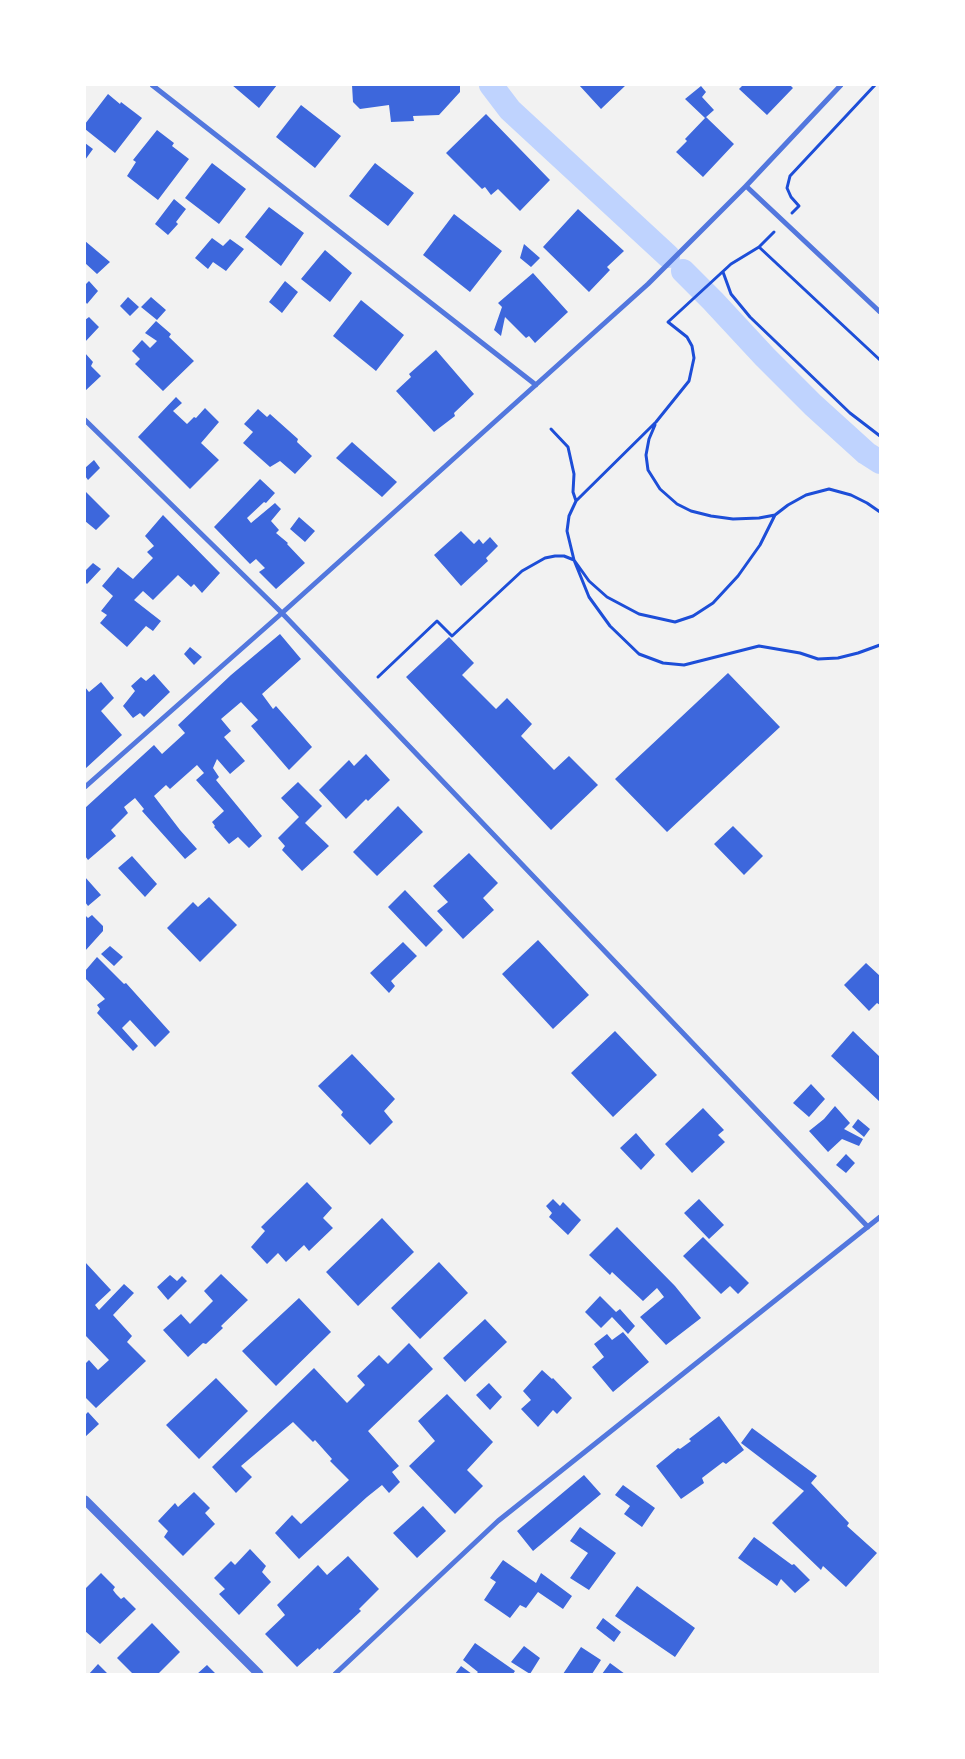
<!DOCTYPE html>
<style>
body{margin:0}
#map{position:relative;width:965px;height:1759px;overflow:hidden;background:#f2f2f2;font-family:"Asap Condensed",sans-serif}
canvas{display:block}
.frame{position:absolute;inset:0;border:86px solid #fff;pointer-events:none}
</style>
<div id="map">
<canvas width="965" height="1759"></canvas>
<div class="frame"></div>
</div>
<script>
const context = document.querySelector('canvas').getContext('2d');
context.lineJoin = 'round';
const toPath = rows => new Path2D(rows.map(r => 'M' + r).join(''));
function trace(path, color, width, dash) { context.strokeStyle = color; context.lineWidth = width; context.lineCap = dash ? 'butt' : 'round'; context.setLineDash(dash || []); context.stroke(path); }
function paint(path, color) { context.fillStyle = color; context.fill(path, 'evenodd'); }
trace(toPath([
 [491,85,510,110,668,256],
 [683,271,713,301,765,357,813,405,866,453,880,462]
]), '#bfd3fe', 24);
paint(toPath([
 [232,85,277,85,259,108],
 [352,85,460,85,460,92,439,115,413,116,414,121,391,122,389,105,360,109,353,102],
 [579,85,626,85,601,109],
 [743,85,790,85,793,88,767,115,739,89],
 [701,86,706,92,702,97,714,110,705,118,685,99],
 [108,94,120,104,121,102,142,118,115,153,85,129,85,124],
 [301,105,341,136,315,168,276,137],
 [486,114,550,180,520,211,498,189,491,195,485,187,482,189,446,153],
 [706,117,734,144,703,177,676,152,687,141,685,139],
 [157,130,174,143,172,146,189,159,158,200,127,176,136,162,133,160],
 [85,143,93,149,85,160],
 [212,163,246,189,219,224,185,198],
 [375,163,414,193,388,226,349,196],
 [174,199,186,209,176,222,178,224,168,235,155,224],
 [269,207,304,233,281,266,245,237],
 [578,209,624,251,607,267,610,270,589,292,543,247],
 [454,214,502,251,470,292,423,255],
 [212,238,223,246,230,239,244,249,226,271,213,262,208,269,195,258],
 [85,241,110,262,97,274,85,263],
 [524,244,540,258,531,267,520,258],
 [325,250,352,273,330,302,301,279],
 [533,273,568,312,535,343,529,336,526,338,505,317,501,336,494,330,502,307,498,303],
 [89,281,98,291,87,304,85,301,85,285],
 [285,281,298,292,282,313,269,302],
 [128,297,139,307,130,316,120,306],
 [151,297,166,310,157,320,141,307],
 [361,300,404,335,376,371,333,336],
 [89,317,99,327,85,342,85,320],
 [156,321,171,334,169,337,194,361,163,391,135,364,140,359,132,351,142,340,150,348,157,341,145,333],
 [436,350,474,394,454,413,455,416,434,432,396,391,411,377,409,374],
 [85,353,93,362,91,366,101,376,85,391],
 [176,397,182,403,173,411,187,424,194,417,196,418,205,408,219,422,201,443,219,460,190,489,138,437],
 [258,409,267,417,270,414,298,439,297,442,312,456,295,474,280,461,270,467,243,443,253,432,244,424],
 [352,442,397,482,382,497,336,458],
 [94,460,100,468,88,480,85,476,85,468],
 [260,479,275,493,266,503,264,502,247,518,251,523,275,503,281,509,271,521,279,530,276,533,288,543,287,544,305,563,276,589,259,572,265,568,256,559,250,564,214,527],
 [85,491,110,516,96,530,85,521],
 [163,515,220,573,202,593,194,584,191,587,178,575,153,600,143,591,134,600,161,621,153,631,146,626,127,647,100,623,107,615,101,611,113,596,102,586,118,567,133,579,153,558,147,552,154,546,145,536],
 [299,517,315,531,305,542,290,529],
 [461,531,474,544,479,539,483,544,490,537,498,546,486,558,488,561,461,586,434,555],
 [93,563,101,569,87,584,85,582,85,571],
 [280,634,301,659,262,694,273,709,276,706,312,747,289,770,251,726,258,720,241,702,221,719,231,731,224,737,245,761,230,774,217,759,213,768,219,777,216,780,262,836,249,848,238,837,229,844,214,827,215,826,212,822,224,811,196,780,204,773,197,765,170,789,166,785,154,796,180,830,197,849,185,859,142,811,144,809,135,798,124,807,128,813,111,830,116,836,88,860,85,856,85,808,154,745,162,754,185,733,178,725,231,675],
 [449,637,474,663,462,675,496,709,507,698,532,724,521,736,554,770,569,756,598,785,551,830,406,677],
 [190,647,202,657,194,665,184,654],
 [728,673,780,727,667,832,615,779],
 [154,674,170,692,144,717,140,713,133,718,123,706,135,691,131,686,141,677,146,681],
 [101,682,114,698,101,711,122,735,85,769,85,687,89,692],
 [366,754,390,780,368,801,366,799,346,819,319,790,349,760,354,766],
 [298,782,322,806,305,823,329,846,302,871,282,850,285,846,278,838,299,817,281,798],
 [398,806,423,832,377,876,353,852],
 [733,826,763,856,744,875,714,844],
 [469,853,498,883,483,898,494,910,463,939,437,911,448,902,433,886],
 [132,856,157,884,145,897,118,868],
 [85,877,101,895,88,906,85,902],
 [405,890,443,930,426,947,388,907],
 [209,897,237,925,200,962,167,928,193,902,198,907],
 [85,915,88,918,92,915,103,926,103,931,85,951],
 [538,940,589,995,553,1029,502,974],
 [403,942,417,956,391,981,395,986,389,993,370,973],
 [110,946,123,957,114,966,101,954],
 [97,957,124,984,126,983,170,1032,155,1047,130,1020,122,1028,138,1046,133,1051,97,1013,100,1009,97,1005,105,999,85,978,85,971],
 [866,963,880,976,880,1005,877,1003,869,1011,844,985],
 [615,1031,657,1075,613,1117,571,1073],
 [853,1031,880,1057,880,1102,831,1056],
 [352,1054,395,1099,384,1111,393,1122,370,1145,341,1115,343,1112,318,1086],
 [811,1084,825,1099,809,1117,793,1103],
 [835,1106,850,1123,844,1129,863,1139,859,1146,842,1139,828,1152,809,1131,824,1119],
 [703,1108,724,1130,718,1135,725,1142,692,1173,665,1144],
 [858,1119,870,1129,864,1137,852,1127],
 [636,1133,655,1155,641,1170,620,1148],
 [846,1154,855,1163,846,1173,836,1165],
 [307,1182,332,1208,323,1218,333,1228,309,1251,304,1245,286,1262,278,1253,267,1264,251,1247,265,1231,261,1227],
 [553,1199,560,1206,563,1202,581,1220,568,1235,549,1217,552,1213,546,1206],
 [699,1199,724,1225,709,1239,684,1213],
 [382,1218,414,1252,358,1306,326,1272],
 [617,1227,675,1286,701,1318,666,1345,640,1317,664,1297,657,1288,643,1301,612,1272,610,1275,589,1255],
 [703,1237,749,1283,738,1294,730,1286,721,1294,683,1256],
 [85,1262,111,1290,95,1305,99,1310,124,1284,134,1293,113,1315,132,1336,127,1342,146,1361,96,1408,85,1397,85,1364,89,1360,98,1370,109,1360,85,1335],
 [439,1262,468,1293,420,1339,391,1308],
 [221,1274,248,1300,221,1326,223,1328,206,1344,203,1343,188,1357,163,1330,181,1314,190,1324,213,1301,204,1291],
 [170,1275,177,1281,182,1276,187,1281,168,1300,157,1287],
 [600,1296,616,1312,620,1309,635,1326,628,1334,612,1317,601,1328,585,1312],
 [299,1298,331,1332,276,1386,242,1351],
 [485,1319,507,1342,465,1382,443,1358],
 [623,1332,649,1362,613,1392,592,1367,604,1357,594,1344,607,1334,612,1340],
 [409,1343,433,1369,368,1431,399,1466,392,1472,400,1482,389,1493,382,1485,367,1497,299,1559,275,1533,292,1515,301,1524,349,1480,330,1461,332,1459,315,1440,313,1442,293,1422,241,1466,252,1477,236,1493,212,1467,314,1368,347,1403,365,1385,357,1376,379,1355,388,1364],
 [542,1370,552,1379,553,1378,572,1398,557,1414,553,1410,538,1427,521,1409,531,1400,523,1391],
 [216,1378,248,1411,199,1459,166,1425],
 [489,1383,502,1397,490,1410,476,1395],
 [447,1394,493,1442,467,1470,483,1486,455,1514,409,1466,435,1441,418,1421],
 [88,1412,99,1424,85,1437,85,1415],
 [719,1416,744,1450,726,1464,723,1462,702,1478,704,1483,681,1499,656,1466,678,1448,680,1449,691,1441,689,1439],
 [752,1428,817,1476,811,1483,849,1523,847,1526,877,1553,846,1587,823,1566,821,1570,772,1523,804,1491,741,1443],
 [584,1475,601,1494,533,1551,517,1531],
 [623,1485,655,1508,642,1527,624,1514,630,1506,615,1495],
 [194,1492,210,1508,205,1513,215,1524,183,1556,164,1537,168,1531,158,1521,175,1503,178,1507],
 [423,1506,446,1531,417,1558,393,1533],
 [580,1527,616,1553,589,1590,570,1578,588,1553,570,1541],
 [754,1537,792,1565,794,1564,810,1580,795,1593,781,1579,777,1586,738,1558],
 [250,1549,266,1566,262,1572,271,1582,239,1615,219,1594,225,1589,214,1578,231,1561,235,1565],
 [348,1556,379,1589,359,1609,361,1611,319,1650,318,1648,297,1667,265,1634,285,1615,277,1605,318,1565,327,1575],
 [503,1560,536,1583,541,1573,572,1596,563,1609,538,1592,526,1608,520,1605,510,1618,484,1600,496,1582,490,1578],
 [101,1573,115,1587,113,1590,116,1594,121,1599,124,1597,136,1609,100,1644,85,1631,85,1589],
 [637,1586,695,1628,675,1657,615,1616],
 [603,1618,621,1632,614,1642,596,1628],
 [152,1623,180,1652,158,1674,133,1674,117,1658],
 [475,1643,515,1671,513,1674,476,1674,478,1672,463,1660],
 [524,1646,540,1658,530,1674,511,1662],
 [581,1647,601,1660,592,1674,563,1674],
 [610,1663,625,1674,602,1674],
 [98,1664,108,1674,89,1674],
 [207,1665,216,1674,197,1674],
 [461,1666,472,1674,455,1674]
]), '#3d67dc');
trace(toPath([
 [792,213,799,206,791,197,787,188,790,176,875,85],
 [774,232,759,247,731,264,668,322,687,337,692,346,694,358,689,381,656,422,576,501,569,516,567,531,574,560,589,597,610,626,639,654,663,663,684,665,759,646,800,653,818,659,838,658,858,653,880,645],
 [759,247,880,360],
 [723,272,731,294,750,317,850,413,880,436],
 [655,425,649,439,646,455,648,470,660,489,677,504,691,511,711,516,733,519,759,518,775,515,788,505,806,495,829,489,851,495,867,503,880,512],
 [551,429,568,447,574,474,573,492,576,501],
 [378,677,437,621,452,636,522,571,545,558,555,556,564,556,574,560,589,581,607,597,639,614,675,622,693,616,713,603,738,576,760,545,775,515]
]), '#1d4ed8', 3);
trace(toPath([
 [152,85,536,385],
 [746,186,880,312],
 [85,420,282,613,868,1227],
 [85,787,282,613,648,284,746,186,841,85],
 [335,1674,498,1521,880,1217]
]), '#5277de', 5);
trace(toPath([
 [85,1500,259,1674]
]), '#5277de', 9);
</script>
